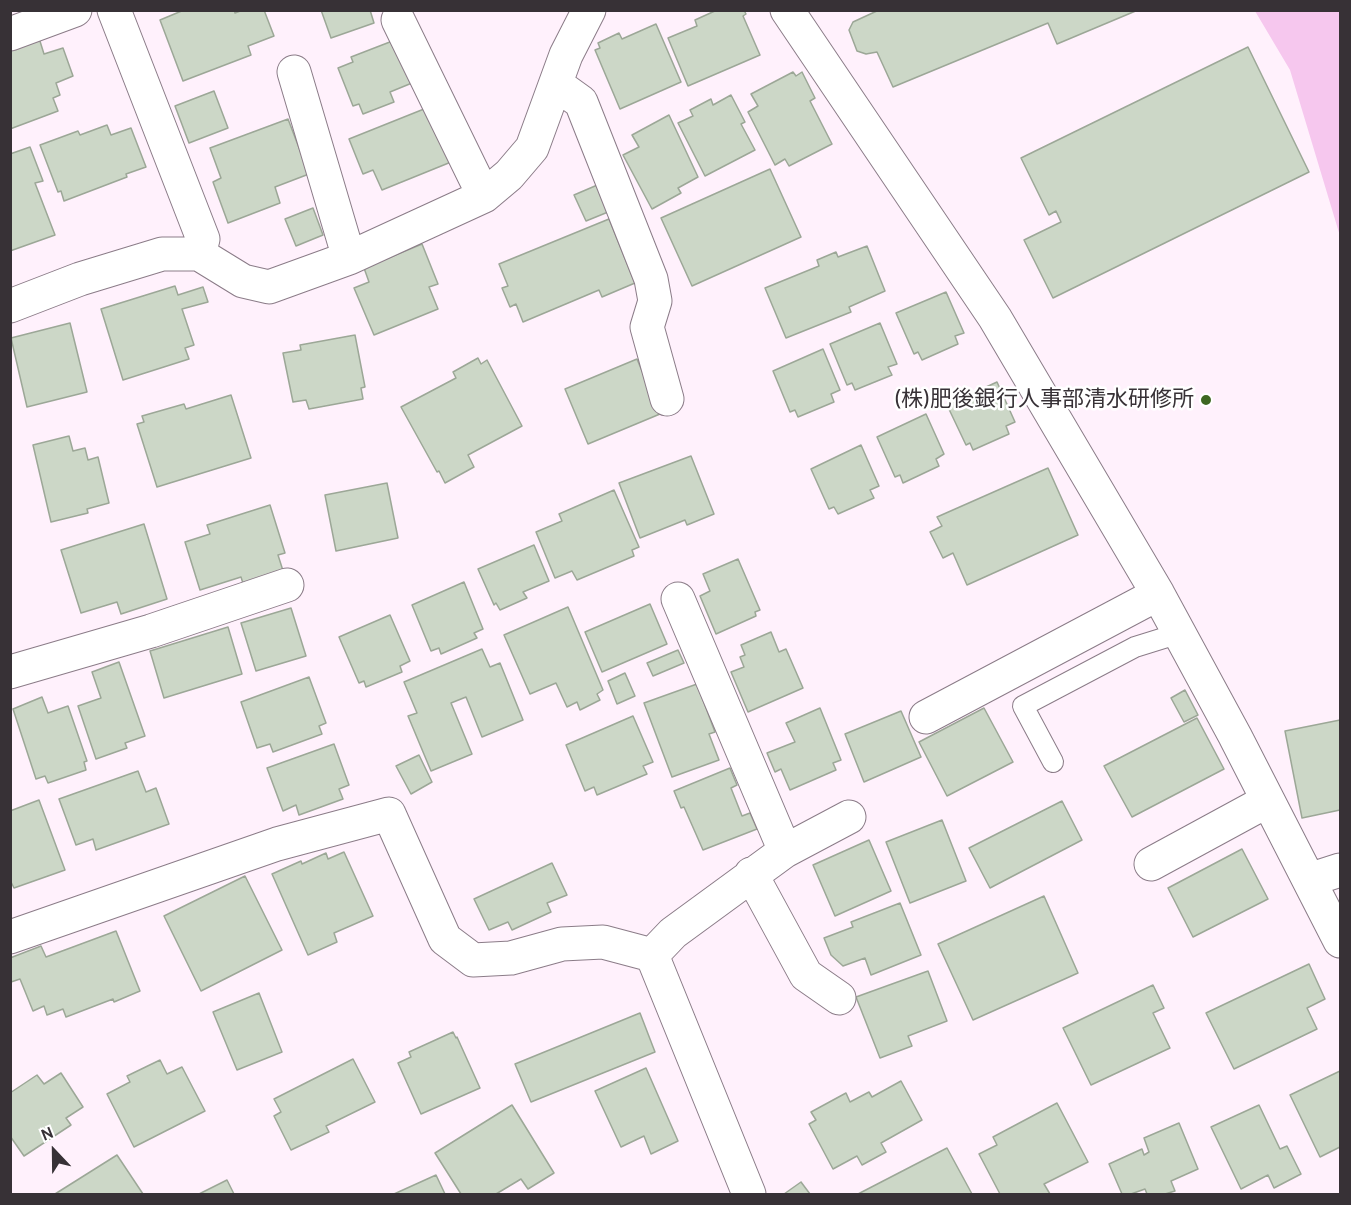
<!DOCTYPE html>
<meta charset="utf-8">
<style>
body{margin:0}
#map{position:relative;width:1351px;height:1205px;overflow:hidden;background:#fff1fc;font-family:Cabin,sans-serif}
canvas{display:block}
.frame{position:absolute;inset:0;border:12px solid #373136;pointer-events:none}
.north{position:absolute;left:24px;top:1121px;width:60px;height:60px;-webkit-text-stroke:4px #fff;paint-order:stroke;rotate:338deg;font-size:16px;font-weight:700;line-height:24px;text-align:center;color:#373136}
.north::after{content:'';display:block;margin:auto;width:21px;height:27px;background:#373136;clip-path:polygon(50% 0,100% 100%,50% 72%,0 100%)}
</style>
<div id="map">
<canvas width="1351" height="1205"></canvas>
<div class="frame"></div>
<div class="north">N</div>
</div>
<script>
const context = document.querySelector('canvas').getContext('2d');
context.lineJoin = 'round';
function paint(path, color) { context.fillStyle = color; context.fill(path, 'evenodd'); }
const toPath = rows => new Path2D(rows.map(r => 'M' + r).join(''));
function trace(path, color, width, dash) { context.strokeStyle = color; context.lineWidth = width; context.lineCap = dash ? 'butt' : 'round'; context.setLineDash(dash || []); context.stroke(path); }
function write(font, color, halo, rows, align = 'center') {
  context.font = font + ' Cabin,"Noto Sans JP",sans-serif'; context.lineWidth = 5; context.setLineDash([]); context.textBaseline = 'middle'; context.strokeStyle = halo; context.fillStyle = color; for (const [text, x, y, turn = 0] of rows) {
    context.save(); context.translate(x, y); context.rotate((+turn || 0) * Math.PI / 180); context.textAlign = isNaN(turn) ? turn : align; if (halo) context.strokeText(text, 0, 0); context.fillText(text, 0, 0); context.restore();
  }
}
paint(toPath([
 [1255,11,1340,11,1340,236,1290,70]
]), '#f6c7ee');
const building = toPath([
 [184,10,234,10,235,13,243,10,264,10,274,36,248,46,251,55,183,81,160,20,184,10],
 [321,10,370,10,374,23,331,38,321,10],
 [717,10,744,10,746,14,743,16,760,55,688,86,668,38,697,26,695,20,717,10],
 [879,10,1138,10,1057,44,1048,23,893,87,877,52,866,54,857,51,849,30,853,22,879,10],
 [656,24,681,82,620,109,595,50,600,48,598,43,619,33,622,39,656,24],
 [39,38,44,54,63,48,73,76,56,83,60,95,53,98,58,111,10,129,10,49,39,38],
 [395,40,412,83,390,92,394,102,363,114,359,104,353,106,338,68,353,62,351,57,395,40],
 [1248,47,1309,172,1053,298,1024,240,1061,222,1056,211,1049,215,1021,158,1248,47],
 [793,72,796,76,802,72,815,98,810,101,832,144,789,166,785,159,775,165,748,112,758,106,751,94,793,72],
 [214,91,228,128,189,143,175,106,214,91],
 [731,95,745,122,741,124,755,150,705,176,678,123,693,116,690,110,711,99,713,105,731,95],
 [434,105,456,160,382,190,373,170,363,174,349,139,434,105],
 [669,115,698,177,678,188,681,193,652,209,623,155,639,147,632,135,669,115],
 [288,119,309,174,275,187,280,203,228,223,213,182,221,178,210,148,288,119],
 [107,125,111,135,131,128,146,167,126,174,127,177,64,201,61,191,58,192,40,145,78,131,80,135,107,125],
 [30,147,43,181,35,183,55,235,10,251,10,154,30,147],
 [770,169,801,237,692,286,661,218,770,169],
 [602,183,613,210,586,221,574,195,602,183],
 [313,208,323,235,296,246,285,219,313,208],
 [609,219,635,283,602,297,599,290,523,322,516,304,510,307,502,288,508,286,499,264,609,219],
 [422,244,438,284,429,287,438,309,374,335,354,288,369,282,364,268,422,244],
 [867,246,885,291,849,307,851,312,786,338,765,288,819,266,817,260,836,252,838,257,867,246],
 [175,286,178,295,203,287,208,302,182,309,194,345,185,348,189,359,123,380,101,309,175,286],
 [946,292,964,333,955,336,958,344,922,360,918,352,914,354,896,313,946,292],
 [70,323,87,392,27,407,11,338,70,323],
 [880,323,897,364,888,367,892,375,855,390,852,383,847,385,830,344,880,323],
 [355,335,365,387,361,388,363,399,309,409,306,400,293,402,283,353,301,350,300,345,355,335],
 [823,349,840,390,831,394,834,402,798,417,795,410,790,412,773,371,823,349],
 [478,358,481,364,487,360,522,426,468,455,474,467,445,483,439,471,437,472,401,407,456,378,453,372,478,358],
 [637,359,660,414,588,444,565,389,637,359],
 [997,382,1015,422,1006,426,1009,434,973,450,970,443,966,445,947,405,997,382],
 [231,395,251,458,157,487,137,424,144,422,142,416,184,404,186,409,231,395],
 [926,414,944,454,936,459,939,466,903,483,900,475,895,477,877,437,926,414],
 [69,436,73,451,85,448,88,460,98,457,109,503,87,509,88,513,51,522,33,445,69,436],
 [861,445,879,486,870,490,874,498,838,514,834,507,829,509,811,469,861,445],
 [691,456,714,514,687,525,685,520,640,538,619,483,691,456],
 [1048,468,1078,535,967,585,953,553,943,558,930,532,942,526,937,517,1048,468],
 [387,483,398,538,336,551,325,495,387,483],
 [614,490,639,547,632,550,634,556,577,580,572,571,555,578,536,532,562,521,559,514,614,490],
 [270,505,285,553,278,555,285,577,245,590,241,577,200,590,185,542,210,534,207,525,270,505],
 [144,524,167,599,121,614,117,602,81,613,61,550,144,524],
 [534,545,549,581,523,592,527,598,500,610,496,603,494,605,478,569,534,545],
 [738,559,760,610,755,612,756,616,716,634,700,596,710,591,703,574,738,559],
 [464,582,483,629,474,633,477,638,441,654,439,648,431,651,412,605,464,582],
 [650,604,667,644,602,672,585,632,650,604],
 [568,607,603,690,597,694,600,700,580,710,577,702,567,707,556,683,530,694,504,635,568,607],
 [291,608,306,656,256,671,241,623,291,608],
 [390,615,410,661,400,666,402,672,366,687,364,681,359,683,339,637,390,615],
 [228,627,242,674,164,698,150,651,228,627],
 [771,632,779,652,786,649,803,688,748,712,731,672,744,667,740,657,745,655,741,645,771,632],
 [482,649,490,667,500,663,523,720,482,737,466,697,451,703,472,754,431,771,408,716,417,713,404,682,482,649],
 [678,650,684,663,653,676,647,663,678,650],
 [119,662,145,736,125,743,127,748,96,759,78,706,101,698,92,672,119,662],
 [625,673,635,696,617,704,608,681,625,673],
 [309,677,326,723,319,726,322,734,273,752,270,744,257,748,241,702,309,677],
 [697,684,715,732,709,734,719,760,672,777,644,703,697,684],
 [1185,690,1198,715,1184,722,1171,698,1185,690],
 [42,697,48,713,68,706,87,761,84,762,86,770,48,783,45,776,36,779,13,709,42,697],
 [820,708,841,760,833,763,836,770,790,790,781,769,775,772,767,753,795,742,786,723,820,708],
 [984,708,1013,762,947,796,919,742,984,708],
 [901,711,921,757,864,782,845,734,901,711],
 [633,716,653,762,643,766,647,774,597,795,594,787,585,791,566,745,633,716],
 [1197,718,1224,769,1132,817,1104,766,1197,718],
 [1340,720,1340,810,1302,818,1285,731,1340,720],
 [334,744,349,785,339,789,343,799,299,815,296,805,283,811,267,768,334,744],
 [419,755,432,782,411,794,396,766,419,755],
 [730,768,737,785,731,788,742,816,750,813,757,829,703,850,684,807,681,808,674,791,730,768],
 [138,771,146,792,156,788,169,824,96,850,93,839,76,845,59,799,138,771],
 [39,800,65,870,14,888,10,880,10,811,39,800],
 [1062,801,1082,840,990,888,969,848,1062,801],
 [942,820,966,881,910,903,886,842,942,820],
 [869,840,891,891,835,916,813,865,869,840],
 [1242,849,1268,899,1193,937,1168,888,1242,849],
 [344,852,373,916,334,933,337,942,308,955,272,874,301,861,302,864,326,853,328,859,344,852],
 [552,863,567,895,547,903,551,912,512,930,508,922,489,930,474,899,552,863],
 [245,876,282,950,201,991,164,916,245,876],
 [1044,896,1078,973,973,1020,938,944,1044,896],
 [900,903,921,955,871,975,865,958,843,966,831,955,824,938,853,927,851,922,900,903],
 [116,931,140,991,114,1002,113,999,66,1017,63,1009,47,1015,44,1006,33,1011,20,979,11,982,10,958,41,946,46,957,116,931],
 [1309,964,1325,999,1307,1008,1317,1029,1234,1069,1206,1013,1309,964],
 [928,971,947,1021,908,1036,912,1046,880,1058,856,997,928,971],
 [1153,985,1164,1008,1153,1013,1170,1048,1091,1085,1063,1028,1153,985],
 [259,993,282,1052,237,1070,213,1012,259,993],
 [640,1013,655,1052,531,1102,515,1064,640,1013],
 [453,1032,456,1038,457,1037,480,1088,421,1114,398,1063,411,1057,409,1052,453,1032],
 [353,1059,375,1102,326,1126,329,1132,291,1150,274,1116,281,1112,274,1099,353,1059],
 [160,1060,167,1074,182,1067,205,1111,134,1147,107,1094,130,1082,127,1076,160,1060],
 [646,1068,678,1141,651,1154,644,1136,621,1147,595,1091,646,1068],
 [1340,1071,1340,1147,1320,1157,1290,1095,1340,1071],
 [61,1073,83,1107,66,1118,71,1125,24,1156,10,1136,10,1093,37,1075,44,1084,61,1073],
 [901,1081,922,1120,881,1143,886,1152,862,1165,857,1156,833,1169,809,1124,816,1120,811,1112,846,1093,850,1102,869,1092,872,1097,901,1081],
 [1057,1103,1088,1162,1044,1184,1050,1194,1000,1194,979,1154,997,1145,993,1137,1057,1103],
 [512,1105,554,1173,528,1189,521,1179,496,1194,461,1194,435,1153,512,1105],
 [1259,1105,1280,1149,1287,1146,1301,1174,1274,1188,1268,1175,1241,1189,1211,1127,1259,1105],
 [1179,1123,1198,1169,1171,1181,1175,1191,1165,1194,1147,1194,1145,1189,1131,1194,1122,1194,1109,1164,1142,1149,1144,1155,1149,1152,1144,1138,1179,1123],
 [947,1148,972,1194,858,1194,947,1148],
 [117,1155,143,1194,55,1194,117,1155],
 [436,1175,445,1194,394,1194,436,1175],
 [227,1180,234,1194,199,1194,227,1180],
 [801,1182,810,1194,784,1194,801,1182]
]);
paint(building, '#ccd7c7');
trace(building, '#9ca797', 1.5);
const lane = toPath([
 [1053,762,1023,706,1135,647,1180,633]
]);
const street = toPath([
 [114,10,203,239,199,254],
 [787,10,995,318,1158,594,1235,736,1340,941],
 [398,20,484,196],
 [10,34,75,10],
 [294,72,349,258],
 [556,84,581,102,651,279,655,301,647,327,667,399],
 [10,306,80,279,162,254,199,254,243,281,269,287,349,258,484,196,509,175,532,148,566,55,589,10],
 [678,599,785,851,849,817],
 [10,672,151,631,287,585],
 [926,717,1158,594],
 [1151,864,1267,801],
 [751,874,806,975,839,998],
 [1309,880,1340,870],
 [10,937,277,844,389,814,445,939,473,960,511,958,562,944,603,942,652,955,749,1194],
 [652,955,673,933,785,851]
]);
trace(lane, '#8b7c88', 22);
trace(street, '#8b7c88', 35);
trace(lane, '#fff', 20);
trace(street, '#fff', 33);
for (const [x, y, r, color] of [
 [1206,400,6,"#3e6722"]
]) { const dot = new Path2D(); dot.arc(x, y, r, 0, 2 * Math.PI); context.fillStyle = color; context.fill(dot); trace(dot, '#fff', 2); }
write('22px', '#373136', '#fff', [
 ["(株)肥後銀行人事部清水研修所",1194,400]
], 'right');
</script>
